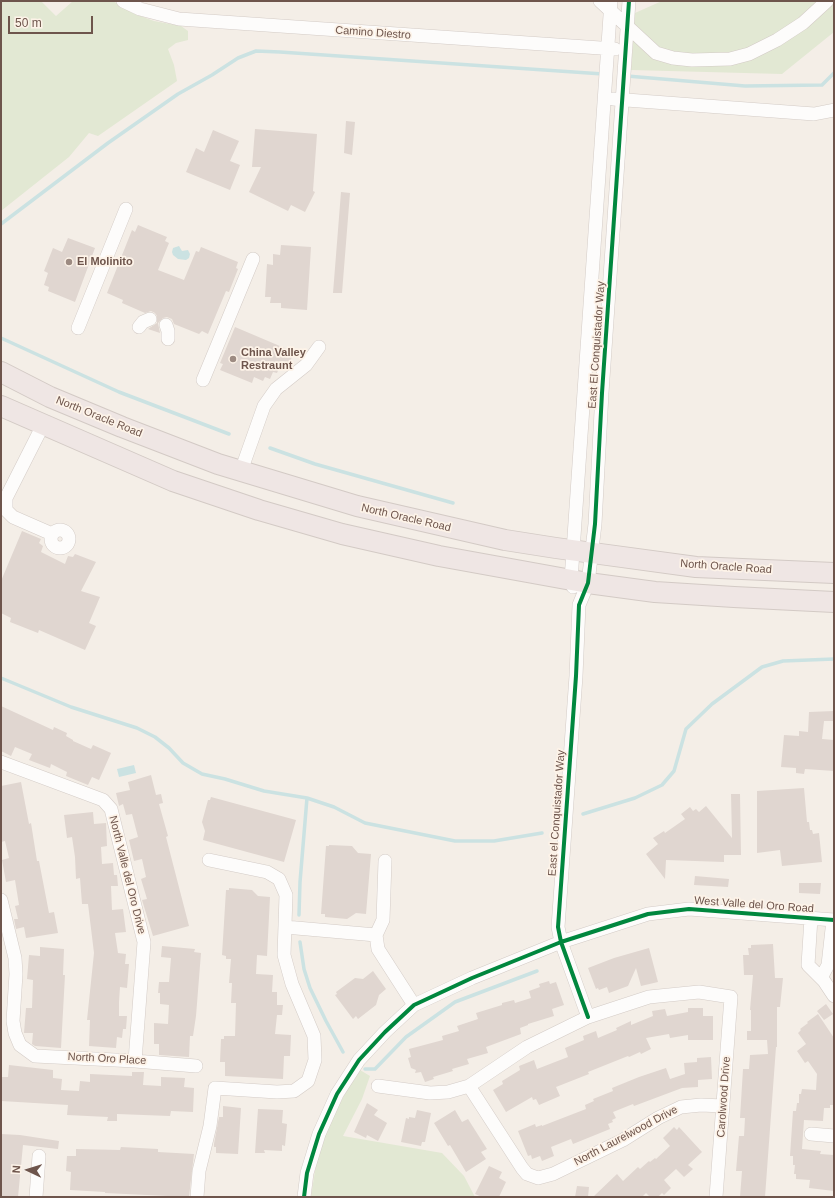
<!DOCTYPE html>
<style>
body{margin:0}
#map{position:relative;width:835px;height:1198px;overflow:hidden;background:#f4eee7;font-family:Helvetica,sans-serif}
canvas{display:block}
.frame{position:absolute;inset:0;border:2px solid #6e554c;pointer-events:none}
.north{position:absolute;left:8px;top:1150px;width:40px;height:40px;-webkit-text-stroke:3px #fdf3e8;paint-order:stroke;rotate:274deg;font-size:11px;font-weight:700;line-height:16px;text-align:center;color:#6e554c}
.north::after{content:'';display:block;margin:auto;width:14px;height:18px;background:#6e554c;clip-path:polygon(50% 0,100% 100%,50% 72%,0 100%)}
.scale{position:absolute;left:8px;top:16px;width:85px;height:18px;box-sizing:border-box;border:2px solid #6e554c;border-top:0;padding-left:5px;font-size:12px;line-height:14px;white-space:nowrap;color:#6e554c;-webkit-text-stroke:3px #fdf3e8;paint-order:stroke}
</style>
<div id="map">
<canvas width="835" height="1198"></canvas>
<div class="frame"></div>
<div class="north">N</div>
<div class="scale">50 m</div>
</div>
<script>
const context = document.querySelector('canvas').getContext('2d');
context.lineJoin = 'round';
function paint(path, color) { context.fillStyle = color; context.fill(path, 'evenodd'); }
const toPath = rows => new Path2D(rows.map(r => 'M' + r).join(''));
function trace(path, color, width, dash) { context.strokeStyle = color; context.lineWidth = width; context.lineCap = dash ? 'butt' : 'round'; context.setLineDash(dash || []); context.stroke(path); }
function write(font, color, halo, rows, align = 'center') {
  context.font = font + ' Helvetica,sans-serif'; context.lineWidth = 3.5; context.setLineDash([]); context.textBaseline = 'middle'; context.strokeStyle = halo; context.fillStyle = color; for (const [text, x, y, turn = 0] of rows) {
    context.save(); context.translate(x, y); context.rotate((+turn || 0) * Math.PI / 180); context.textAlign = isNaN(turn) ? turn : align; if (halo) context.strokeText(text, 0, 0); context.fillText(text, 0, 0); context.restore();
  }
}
paint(toPath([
 [1,1,41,1,56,16,73,1,113,1,135,14,154,21,181,26,188,31,188,40,176,43,168,49,174,65,177,81,98,136,89,133,69,157,1,211],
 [662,1,834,1,834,32,782,74,631,70,635,13],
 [360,1070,370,1076,362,1099,343,1136,442,1153,464,1176,475,1197,311,1197,316,1164,323,1138,332,1117,350,1085]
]), '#e2e8d3');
paint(toPath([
 [179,246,182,251,188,250,190,254,189,258,186,260,178,259,173,255,172,252,173,248],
 [134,765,136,773,119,777,117,769]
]), '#cbe2e2');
trace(toPath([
 [627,76,745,86,822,85,834,73],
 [1,224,108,143,178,94,212,75,238,58,256,51,280,52,603,74],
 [1,338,119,392,229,434],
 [270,448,315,464,453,503],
 [1,678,71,707,137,728,155,737,169,748,183,763,202,774,225,779,264,791,307,798,334,807,365,823,455,841,494,841,542,833],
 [583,814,635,798,662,785,674,771,686,729,712,704,762,667,783,661,834,659],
 [299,915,300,882,307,798],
 [300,942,304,969,310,988,326,1021,343,1052],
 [365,1069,375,1069,406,1037,455,1002,537,971]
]), '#cbe2e2', 3.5);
paint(toPath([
 [346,121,355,122,352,155,344,153],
 [255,129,317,134,313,191,315,192,305,212,291,205,288,211,249,192,261,167,252,167],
 [213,130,239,141,230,161,240,165,230,190,186,172,196,148,204,152],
 [341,192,350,193,342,293,333,293],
 [138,225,167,237,165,241,169,243,158,270,184,280,196,251,199,252,201,247,238,262,236,268,238,269,229,292,226,291,208,334,202,331,199,334,174,324,172,319,167,317,163,318,158,323,160,333,148,329,157,323,157,316,155,313,151,311,145,313,122,303,123,300,107,293,132,230,135,232],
 [68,238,95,248,75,302,48,291,49,287,44,285,48,273,44,271,53,248,62,252],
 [281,245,311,247,307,310,281,308,281,303,270,303,271,297,265,297,267,264,273,265,273,254,280,255],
 [235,327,294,352,289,364,282,361,277,373,273,372,270,379,265,377,263,381,254,377,252,383,220,370,223,364,220,363],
 [22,531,41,539,39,543,43,546,41,552,65,564,68,556,73,557,75,554,96,562,81,591,100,597,89,623,96,626,85,650,39,630,38,633,10,622,11,618,1,613,1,581],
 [1,706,53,730,54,727,67,733,66,736,73,740,73,741,91,749,93,745,111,753,99,780,92,777,88,785,66,776,67,772,51,764,50,768,29,760,32,754,15,747,11,756,1,751],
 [834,711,834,721,824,721,822,739,834,740,834,771,805,769,804,774,796,773,796,768,781,767,784,735,799,736,799,731,808,732,809,712],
 [151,775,156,795,161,794,163,803,159,804,168,836,166,837,189,926,153,936,142,900,147,899,141,879,146,877,142,859,134,861,129,840,138,837,132,814,126,815,123,804,119,806,116,793,130,790,128,782],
 [21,782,29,824,31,823,37,861,39,861,49,913,54,912,58,933,26,938,24,927,16,929,14,919,18,919,15,906,19,905,15,880,6,882,2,860,9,858,5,841,1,842,1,786],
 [804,788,807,822,809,822,810,830,812,830,813,834,819,833,822,862,782,866,780,850,757,853,757,791],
 [731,794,740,794,741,855,724,855,724,862,666,860,665,879,646,854,658,844,653,838,664,831,665,833,685,819,681,814,690,807,693,811,696,809,699,812,706,806,732,838],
 [211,797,296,820,284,862,203,840,205,831,202,822,208,800,210,800],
 [93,812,94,824,106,823,107,846,101,847,102,864,113,863,114,875,117,875,118,886,111,886,112,910,123,909,126,932,115,933,118,953,126,954,125,964,129,964,127,988,120,987,119,1002,119,1016,127,1016,126,1029,123,1029,122,1038,117,1037,116,1048,89,1046,90,1020,87,1020,94,953,88,904,82,904,80,878,76,879,75,857,72,837,67,838,64,815],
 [329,845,352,846,358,853,371,854,366,914,356,913,347,919,325,917,325,914,321,914,326,846,329,846],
 [695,876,729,879,728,887,694,885],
 [799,883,821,883,820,894,799,893],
 [229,888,252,890,258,896,270,897,267,956,257,955,256,974,273,975,272,992,277,992,277,1005,283,1005,282,1015,277,1015,275,1034,291,1035,290,1056,284,1056,283,1079,225,1076,225,1062,220,1062,221,1039,224,1039,224,1036,235,1036,236,1003,231,1003,232,983,229,983,231,959,226,959,226,956,222,955,226,890,229,890],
 [773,944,775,978,783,978,780,1007,777,1007,777,1047,776,1047,765,1197,740,1197,742,1171,736,1171,739,1136,744,1136,745,1118,740,1118,743,1069,749,1069,750,1055,768,1054,767,1040,747,1040,747,1031,751,1031,751,1010,750,1010,753,975,744,975,743,955,749,955,748,948,751,948,751,945],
 [162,946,195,949,194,952,201,953,196,1016,193,1036,190,1036,189,1057,159,1055,159,1044,154,1044,154,1023,168,1024,169,1005,160,1004,160,993,158,993,159,982,169,982,171,958,161,957],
 [40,947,64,949,63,975,65,975,61,1048,35,1046,32,1044,33,1033,24,1033,26,1008,32,1008,33,980,27,979,29,955,40,956],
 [649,948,658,982,641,986,636,968,628,986,609,993,607,987,599,990,598,988,596,989,588,968,614,958],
 [373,971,386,989,379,995,376,1005,358,1019,356,1016,353,1019,335,995,337,994,336,992,355,978,363,979],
 [549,981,550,984,556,982,564,1005,552,1009,554,1016,528,1024,528,1025,520,1028,521,1034,486,1047,488,1053,467,1059,469,1064,452,1069,453,1071,433,1077,434,1079,425,1082,421,1072,415,1073,416,1070,411,1068,408,1058,411,1057,409,1049,443,1040,442,1036,459,1031,457,1026,478,1019,476,1013,502,1005,502,1003,514,1000,515,1003,531,998,529,991,540,987,539,984],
 [826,1004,833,1014,824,1020,817,1011],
 [688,1008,703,1008,703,1016,713,1016,713,1040,688,1040,688,1035,670,1038,669,1034,646,1038,651,1049,641,1054,640,1052,629,1057,628,1056,588,1072,589,1074,556,1087,560,1096,539,1105,536,1099,533,1100,532,1097,506,1112,493,1090,503,1084,502,1081,520,1070,519,1066,534,1060,537,1069,568,1057,565,1048,584,1040,583,1036,596,1031,598,1038,617,1030,616,1028,631,1021,631,1025,653,1016,652,1011,665,1009,667,1016,688,1012],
 [818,1014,834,1038,834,1105,830,1105,830,1108,824,1108,823,1121,804,1120,802,1149,821,1151,820,1154,834,1155,834,1191,809,1188,810,1180,796,1179,796,1174,794,1174,795,1165,793,1165,793,1156,790,1156,793,1111,796,1111,797,1103,799,1103,799,1094,801,1094,802,1089,816,1090,817,1074,808,1061,805,1063,797,1051,806,1044,798,1033,801,1030,800,1029,808,1023,807,1022],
 [711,1057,712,1079,698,1080,698,1087,682,1088,634,1106,633,1104,613,1112,616,1118,612,1120,613,1122,608,1124,610,1129,573,1144,571,1139,551,1147,554,1156,542,1161,540,1156,532,1159,531,1155,528,1156,518,1131,535,1124,536,1127,542,1125,542,1126,586,1109,585,1105,594,1101,593,1099,613,1091,612,1088,639,1077,666,1068,670,1079,685,1074,684,1063,697,1062,697,1058],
 [9,1065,53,1070,53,1078,62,1079,61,1090,79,1091,80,1081,90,1082,90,1074,132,1076,132,1072,144,1072,143,1085,161,1086,161,1077,185,1078,184,1087,194,1088,193,1112,171,1111,170,1116,117,1114,117,1121,107,1121,108,1117,67,1115,68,1105,1,1101,1,1077,8,1077],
 [367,1103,378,1110,374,1115,387,1123,378,1141,367,1135,366,1138,354,1132],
 [223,1106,241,1108,238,1154,216,1153,216,1147,214,1147,214,1144,219,1117,223,1117],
 [258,1109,283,1110,282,1123,287,1124,285,1146,282,1145,282,1151,264,1150,265,1153,255,1153],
 [417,1110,431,1113,425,1142,422,1142,421,1146,401,1142,406,1118,409,1119,409,1117,415,1118],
 [455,1110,462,1122,468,1119,487,1149,481,1152,486,1159,466,1172,450,1145,448,1146,434,1123],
 [674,1127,677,1130,679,1127,702,1152,688,1165,693,1169,684,1177,676,1169,664,1180,671,1188,664,1195,662,1193,658,1197,650,1197,646,1193,642,1197,593,1197,617,1174,623,1181,638,1167,640,1169,649,1161,650,1162,655,1158,656,1159,670,1146,663,1138],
 [1,1134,20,1135,59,1141,58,1149,23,1145,18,1197,1,1197],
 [121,1147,158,1149,158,1152,194,1154,189,1197,105,1193,105,1192,70,1190,71,1172,66,1171,67,1156,76,1156,76,1149,120,1150],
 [489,1166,502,1172,499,1178,506,1182,499,1197,482,1197,475,1194],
 [577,1186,589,1187,588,1197,575,1197]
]), '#e0d6d0');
const minor = toPath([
 [123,1,140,9,179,19,615,49],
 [600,1,656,53,673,58,692,60,730,59,749,54,777,40,803,23,827,1],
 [613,99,814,114,834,110],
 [166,325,168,331,168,339],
 [139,327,143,322,150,319],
 [78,328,126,209],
 [203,380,253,259],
 [43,425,6,498,6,510,13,517,52,534],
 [241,471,264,406,276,389,306,365,319,347],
 '51 539a9 9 0 1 1 18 0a9 9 0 1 1-18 0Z',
 [573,587,571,580,611,1],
 [1,762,103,800,111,809,144,942,135,1061],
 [385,861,383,920,376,935,378,949,414,1005],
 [1,900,15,958,16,974,13,1021,15,1033,20,1045,35,1056,135,1061,196,1066],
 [811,918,808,965,824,981,834,996],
 [285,927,376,935],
 [821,978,828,965,833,920],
 [588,1017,561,942,558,927,576,676,579,605,588,583,595,524,602,393,629,1],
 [378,1086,430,1093,448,1092,469,1086,527,1047,588,1017,649,997,699,992,731,997,716,1197],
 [469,1086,522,1168,527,1174,538,1178,553,1174,623,1140,658,1118,681,1107,701,1105,723,1106],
 [811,1134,834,1136],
 [36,1197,39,1156],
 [197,1197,199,1171,210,1126,215,1088,277,1092,294,1091,308,1081,315,1060,314,1036,292,984,284,955,286,895,279,879,267,872,209,860],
 [304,1197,307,1173,319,1134,337,1094,359,1060,385,1032,414,1005,472,978,561,942,648,914,689,909,834,920]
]);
const highway = toPath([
 [1,372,50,397,122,427,218,464,357,506,505,540,556,548,696,567,834,573],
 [1,406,173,481,259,510,342,534,439,556,588,583,655,592,734,597,834,602]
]);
trace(minor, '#d3cbc6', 14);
trace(highway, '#d3cac5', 22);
trace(minor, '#fdfcfb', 13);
trace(highway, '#efe6e4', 20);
trace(toPath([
 [588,1017,561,942,558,927,576,676,579,605,588,583,595,524,602,393,629,1],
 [304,1197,307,1173,319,1134,337,1094,359,1060,385,1032,414,1005,472,978,561,942,648,914,689,909,834,920]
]), '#00873e', 4);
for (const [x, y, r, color] of [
 [69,262,4,"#9d8b82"],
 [233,359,4,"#9d8b82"]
]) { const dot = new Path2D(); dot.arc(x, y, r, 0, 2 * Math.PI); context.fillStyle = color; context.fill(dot); trace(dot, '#fdf3e8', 1.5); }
write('11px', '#6e554c', '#fdf3e8', [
 ["Camino Diestro",373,33,4],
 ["East El Conquistador Way",597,345,-86],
 ["North Oracle Road",99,417,22],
 ["North Oracle Road",406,518,13],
 ["North Oracle Road",726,567,4],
 ["East el Conquistador Way",557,813,-86],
 ["North Valle del Oro Drive",127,875,76],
 ["West Valle del Oro Road",754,905,4],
 ["North Oro Place",107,1059,3],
 ["Carolwood Drive",724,1097,-86],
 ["North Laurelwood Drive",626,1136,-28]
]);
write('bold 11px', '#6e554c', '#fdf3e8', [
 ["El Molinito",77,262],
 ["China Valley",241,353],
 ["Restraunt",241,366]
], 'left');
</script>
